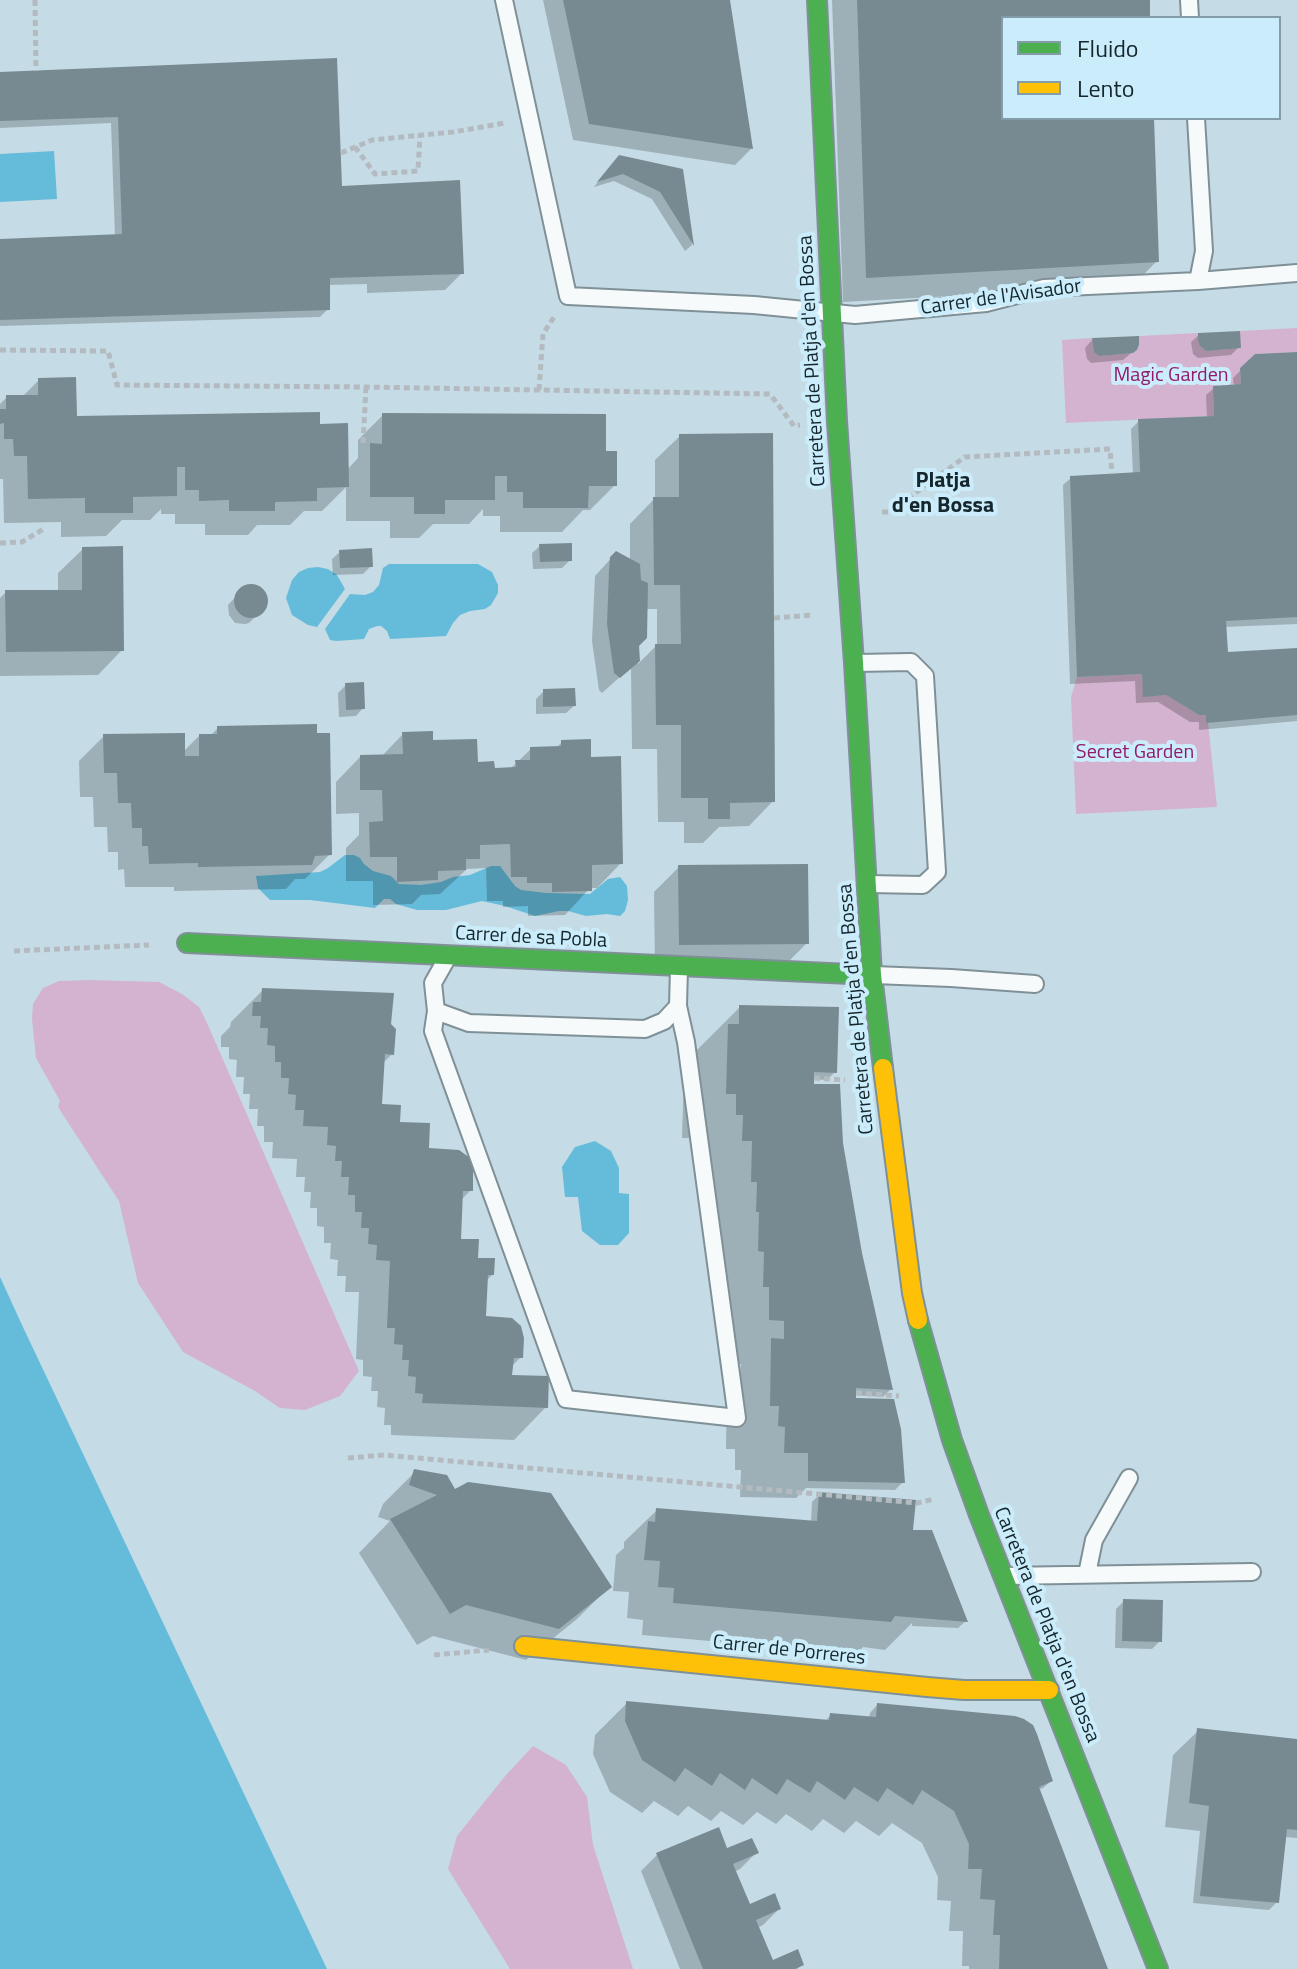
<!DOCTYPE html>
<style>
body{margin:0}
#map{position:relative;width:1297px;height:1969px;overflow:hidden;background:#c5dbe5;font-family:"Titillium Web",sans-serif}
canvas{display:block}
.legend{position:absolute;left:1001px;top:16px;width:280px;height:104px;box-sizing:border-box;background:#cbedfb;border:2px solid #829da8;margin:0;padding:10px 14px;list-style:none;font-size:24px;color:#15262c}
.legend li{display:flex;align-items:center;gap:16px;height:40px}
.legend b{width:40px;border:2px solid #829da8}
</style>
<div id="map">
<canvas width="1297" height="1969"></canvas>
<ul class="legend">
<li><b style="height:10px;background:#4caf50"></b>Fluido</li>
<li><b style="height:10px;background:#ffc107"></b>Lento</li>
</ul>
</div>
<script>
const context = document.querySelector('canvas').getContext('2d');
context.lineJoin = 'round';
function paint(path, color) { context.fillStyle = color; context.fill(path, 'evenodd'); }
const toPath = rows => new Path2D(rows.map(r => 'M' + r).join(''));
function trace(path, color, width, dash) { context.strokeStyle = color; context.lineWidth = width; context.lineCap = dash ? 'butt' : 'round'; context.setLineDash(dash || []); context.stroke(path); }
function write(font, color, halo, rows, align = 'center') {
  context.font = font + ' "Titillium Web",sans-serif'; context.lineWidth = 8; context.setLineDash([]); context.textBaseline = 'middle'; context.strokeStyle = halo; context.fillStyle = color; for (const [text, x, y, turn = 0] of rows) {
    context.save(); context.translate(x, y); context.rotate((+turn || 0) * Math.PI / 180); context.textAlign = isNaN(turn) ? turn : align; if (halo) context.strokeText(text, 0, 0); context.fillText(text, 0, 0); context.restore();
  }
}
paint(toPath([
 [1297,328,1297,352,1255,354,1240,368,1241,384,1213,386,1214,416,1066,423,1062,340,1092,338,1094,351,1099,356,1133,353,1137,350,1139,345,1139,336,1198,333,1200,346,1206,351,1240,348,1240,331],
 [1142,674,1144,696,1166,695,1199,715,1206,715,1206,723,1208,723,1217,807,1076,814,1071,697,1077,677],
 [89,980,159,982,182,994,199,1007,207,1023,359,1371,340,1396,305,1410,280,1408,255,1391,183,1352,138,1283,119,1201,58,1107,60,1101,36,1058,32,1019,33,1004,43,988,59,981],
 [533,1746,566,1765,587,1797,593,1845,633,1969,510,1969,448,1869,457,1836,506,1775]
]), '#d3b3cf');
paint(toPath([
 [54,151,57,199,0,202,0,154],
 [389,564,478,564,492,572,498,585,498,593,491,605,485,609,470,611,460,615,453,623,446,636,390,639,387,631,381,626,377,626,369,629,364,639,336,641,330,640,325,629,350,594,365,595,373,592,379,585,383,568],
 [318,567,328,569,337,575,345,589,317,627,308,625,292,615,286,598,292,580,299,572,308,568],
 [345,855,354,855,360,858,364,864,373,871,391,876,399,884,421,885,441,882,453,877,470,875,491,866,500,866,515,886,521,890,546,893,590,894,608,879,620,877,627,886,628,900,625,911,620,916,607,914,586,916,568,911,559,911,535,916,505,906,482,901,446,910,417,910,396,904,390,899,384,899,375,908,310,900,270,900,258,888,256,876,320,872,328,868],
 [595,1141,611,1151,619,1168,619,1193,629,1194,629,1233,618,1245,600,1245,582,1231,578,1197,565,1197,562,1167,575,1147],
 [0,1277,22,1325,327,1969,0,1969]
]), '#65bcda');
paint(toPath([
 [543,0,728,0,751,149,735,165,573,140],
 [832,0,1148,0,1148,18,1003,18,1003,118,1152,118,1157,261,1132,286,843,302],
 [0,74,340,188,462,273,445,290,367,293,367,284,328,285,328,309,320,317,0,326,0,241,115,236,111,123,0,128],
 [611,165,681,170,692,245,685,251,652,199,614,181,594,187],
 [1199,335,1239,347,1231,355,1198,358,1193,354,1191,342],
 [1092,340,1136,349,1123,360,1091,363,1087,359,1085,348],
 [1297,354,1297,624,1224,627,1226,655,1297,650,1297,721,1199,730,1199,722,1190,722,1158,702,1136,703,1135,681,1070,684,1063,485,1071,478,1133,475,1131,429,1139,421,1207,418,1206,395,1214,388,1234,386,1233,378,1255,356],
 [39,380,75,418,318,426,347,470,358,458,358,440,383,415,604,453,615,485,590,510,583,510,562,532,500,532,500,516,483,516,483,509,469,524,433,524,419,538,390,538,390,521,346,521,346,487,322,511,304,511,290,525,257,525,248,535,205,535,205,524,175,524,175,514,161,514,161,509,150,520,122,520,106,536,61,537,61,522,4,523,3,479,0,479,0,404,7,397,22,397],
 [680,436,773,801,749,826,719,827,703,843,684,843,684,822,658,822,657,749,632,749,631,667,602,693,599,690,592,641,595,576,616,553,630,561,630,524,655,498,655,460],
 [645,609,657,609,657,645,638,664,637,646],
 [540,546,570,560,562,568,533,569,532,553],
 [83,549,122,650,98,675,0,676,0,598,6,592,58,592,58,573],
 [340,552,371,566,363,574,333,575,332,559],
 [253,586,257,587,264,594,266,598,265,607,249,623,245,624,235,623,229,615,228,605,243,589],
 [346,685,363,708,356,716,339,717,338,693],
 [544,691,574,706,566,713,536,714,536,699],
 [218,728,330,854,305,879,295,879,286,889,174,891,174,887,125,887,124,869,118,870,118,852,108,852,107,827,94,827,93,797,80,797,79,761,104,736,183,752,199,736,210,736],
 [403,734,431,742,476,764,493,770,510,769,531,749,556,748,562,742,589,759,621,863,597,888,590,888,565,915,528,916,528,906,503,907,503,901,487,901,486,868,467,869,440,894,421,895,412,904,373,905,373,881,346,881,346,848,359,835,359,813,336,814,336,782,360,757,381,757],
 [679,867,807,943,782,968,655,969,654,892],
 [263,990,389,1024,392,1054,382,1064,380,1106,471,1190,461,1200,459,1241,475,1260,492,1275,486,1281,484,1318,521,1357,511,1367,510,1377,546,1407,514,1440,391,1435,391,1425,384,1425,385,1408,377,1407,378,1391,371,1391,372,1377,363,1376,363,1360,356,1359,359,1292,345,1292,346,1276,337,1276,338,1260,330,1259,331,1243,324,1243,324,1227,317,1226,317,1208,310,1208,311,1192,304,1192,305,1177,296,1177,297,1159,272,1158,273,1142,264,1142,264,1126,257,1126,258,1109,249,1109,250,1094,243,1094,244,1077,236,1077,237,1060,229,1059,229,1047,221,1047,221,1036,230,1027,231,1022],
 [740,1007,835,1072,827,1080,812,1079,812,1083,841,1143,860,1253,891,1389,883,1397,854,1395,903,1482,895,1490,806,1488,796,1498,740,1497,741,1470,735,1470,735,1449,726,1449,727,1385,740,1372,741,1364,725,1364,699,1158,692,1159,693,1138,682,1138,684,1071,695,1059,695,1052],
 [415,1472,454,1492,609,1587,577,1619,526,1660,433,1636,417,1645,359,1553,390,1521,378,1517,383,1504],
 [820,1494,911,1529,966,1621,958,1628,912,1626,912,1623,885,1650,863,1647,857,1654,642,1635,643,1620,627,1618,629,1592,613,1591,616,1555,624,1548,624,1542,657,1510,811,1523,812,1502],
 [1124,1601,1160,1641,1152,1649,1115,1648,1116,1609],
 [627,1703,824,1722,831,1715,869,1718,870,1713,877,1705,1051,1781,1043,1788,1038,1790,1106,1969,969,1969,969,1966,962,1966,963,1931,949,1931,951,1901,937,1900,938,1877,922,1843,892,1823,879,1836,856,1821,844,1833,823,1819,812,1831,786,1814,776,1824,757,1812,743,1825,721,1811,711,1821,688,1806,678,1816,654,1801,642,1813,610,1792,593,1754,595,1735],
 [1198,1731,1297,1740,1297,1838,1286,1837,1277,1902,1269,1910,1193,1903,1200,1831,1165,1827,1173,1755],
 [726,1850,756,1853,740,1869,734,1872,748,1906,779,1909,763,1925,757,1928,772,1962,802,1964,797,1969,680,1969,641,1871,657,1855]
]), '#0003');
paint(toPath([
 [563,0,730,0,753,149,589,124],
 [857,0,1150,0,1150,18,1003,18,1003,118,1154,118,1159,262,866,278],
 [337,58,342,186,460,180,464,274,330,278,330,310,0,320,0,239,122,234,118,117,0,121,0,72],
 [619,155,683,169,694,246,660,192,623,174,597,182],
 [1240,331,1241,348,1206,351,1200,346,1198,340,1198,333],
 [1139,336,1139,345,1137,350,1133,353,1099,356,1094,352,1092,338],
 [1297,352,1297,617,1226,621,1228,652,1297,648,1297,715,1206,723,1206,715,1199,715,1166,695,1143,697,1142,674,1077,677,1070,476,1140,472,1138,419,1214,416,1213,386,1241,384,1240,368,1255,354],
 [76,377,77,416,320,412,320,424,348,423,349,487,317,488,317,501,275,502,275,511,229,511,229,500,199,501,199,490,185,490,185,467,177,467,177,496,133,497,133,513,85,513,85,498,28,499,27,456,14,456,13,439,4,439,4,423,0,424,0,409,6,409,6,395,38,395,38,378],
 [382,413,606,414,606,451,617,451,617,486,589,486,588,508,523,508,523,492,507,492,507,476,495,476,495,500,445,500,445,514,414,514,414,497,370,497,370,443,382,444],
 [773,433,775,802,730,803,730,819,708,819,708,798,681,798,681,725,656,725,655,644,681,644,680,585,654,585,653,497,679,497,679,434],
 [572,543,572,561,540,562,539,544],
 [123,546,124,651,6,652,5,590,82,590,82,547],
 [372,548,373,567,340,568,339,550],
 [616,551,640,564,641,580,648,583,647,638,639,646,640,661,620,678,614,673,607,624,609,570,610,557],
 '234 601a17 17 0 1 1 34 0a17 17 0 1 1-34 0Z',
 [364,682,365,709,346,710,345,683],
 [575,688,576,706,543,707,543,689],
 [317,724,317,733,330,733,332,855,315,856,312,865,198,867,198,863,149,864,148,846,142,846,142,828,132,828,131,803,118,803,117,773,104,773,103,734,185,733,185,756,199,756,199,734,217,734,217,726],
 [433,731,433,740,477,739,478,762,494,761,495,768,516,767,515,760,530,760,530,747,561,746,561,740,591,739,591,757,621,756,623,864,592,865,592,891,552,892,552,883,527,883,527,877,511,877,510,844,480,845,480,859,466,859,466,870,438,871,438,880,397,882,397,857,370,857,369,822,383,821,382,790,360,790,360,755,403,754,402,732],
 [808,864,809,944,679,945,678,865],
 [262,988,394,993,391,1024,396,1029,394,1055,385,1054,382,1104,401,1105,400,1122,430,1123,429,1148,459,1150,473,1160,473,1191,463,1191,461,1239,479,1239,478,1258,495,1258,494,1275,488,1275,486,1316,512,1318,521,1326,524,1338,523,1358,514,1358,512,1375,549,1376,548,1408,422,1403,423,1394,415,1393,416,1377,408,1376,409,1360,402,1360,403,1345,394,1344,395,1328,387,1328,390,1261,376,1260,377,1245,368,1244,369,1228,361,1228,362,1212,355,1212,355,1195,348,1195,349,1177,341,1177,342,1161,335,1161,336,1146,327,1145,328,1127,303,1126,304,1110,295,1110,296,1095,288,1094,289,1078,281,1078,281,1062,275,1062,275,1046,267,1045,268,1028,260,1028,261,1016,252,1016,253,1002,261,1002],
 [739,1005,839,1007,837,1073,814,1072,814,1084,840,1084,843,1143,862,1253,893,1390,856,1388,856,1398,894,1399,901,1429,905,1483,808,1481,808,1453,784,1453,785,1427,778,1426,779,1406,770,1406,771,1338,784,1339,784,1321,769,1320,769,1287,763,1287,764,1252,758,1251,759,1212,756,1212,757,1182,751,1182,752,1141,742,1141,743,1115,736,1115,736,1094,726,1094,728,1024,739,1024],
 [414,1469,447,1475,455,1489,468,1482,551,1493,612,1587,559,1629,466,1605,450,1614,390,1519,437,1495,409,1485],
 [819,1492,916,1500,913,1530,932,1530,968,1622,895,1616,891,1622,673,1603,674,1588,658,1587,660,1561,644,1560,648,1521,655,1522,656,1508,817,1521],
 [1123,1599,1163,1600,1162,1642,1122,1641],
 [626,1701,829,1720,830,1713,876,1717,877,1703,1015,1716,1024,1719,1033,1725,1037,1734,1053,1781,1039,1787,1108,1969,999,1969,1000,1935,993,1935,995,1900,980,1899,982,1869,968,1869,969,1844,954,1811,922,1790,913,1805,887,1788,878,1802,854,1787,845,1800,817,1781,810,1793,787,1779,777,1795,752,1778,745,1790,720,1773,712,1786,685,1768,675,1782,642,1760,625,1721],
 [1197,1728,1297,1739,1297,1830,1287,1829,1279,1903,1200,1896,1209,1806,1189,1803],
 [719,1827,727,1848,752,1838,759,1853,733,1864,750,1904,775,1893,781,1909,756,1920,773,1960,798,1949,804,1965,795,1969,703,1969,656,1853]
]), '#778a92');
const lane = toPath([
 [504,0,568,296,754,305,855,315,986,303,1044,288,1198,281,1204,251,1196,118],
 [1189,0,1190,18],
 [1198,281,1297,273],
 [856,663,911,662,925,676,937,872,923,885,868,884],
 [446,960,433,983,436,1011,469,1023,645,1029,664,1021,678,1006,679,968],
 [874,975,951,978,1035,984],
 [436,1011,433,1031,566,1399,737,1418,686,1042,678,1006],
 [1087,1574,1094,1540,1129,1478],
 [1005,1576,1252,1572]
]);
const fast = toPath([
 [817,0,837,421,854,663,872,975,883,1068],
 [187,943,872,975],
 [918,1320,952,1440,979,1515,1158,1969]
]);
const slow = toPath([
 [883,1068,912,1293,918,1320],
 [524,1646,927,1687,964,1690,1049,1690]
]);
trace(lane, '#7f9097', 20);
trace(fast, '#7f9097', 22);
trace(slow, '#7f9097', 22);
trace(toPath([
 [35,0,36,71],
 [355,147,375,174,418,171,420,135],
 [341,153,372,140,453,132,505,123],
 [0,350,108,351,117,385,366,387,770,394,794,426,800,425],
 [539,390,543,334,556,314],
 [363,443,366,387],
 [882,512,889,512,965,457,1110,449,1112,474],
 [0,543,22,542,45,528],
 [774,618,813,615],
 [14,951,149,945],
 [814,1078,845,1080],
 [856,1393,899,1396],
 [348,1458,384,1455,917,1503,934,1499],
 [434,1655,489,1650]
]), '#b4bbc0', 5, [6, 4]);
trace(lane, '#f6fafb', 16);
trace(fast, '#4caf50', 18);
trace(slow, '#ffc107', 18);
write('20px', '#15262c', '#cbedfb', [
 ["Carrer de l'Avisador",1001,298,-8],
 ["Carretera de Platja d'en Bossa",813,361,-93],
 ["Carrer de sa Pobla",531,938,3],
 ["Carretera de Platja d'en Bossa",857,1009,-95],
 ["Carretera de Platja d'en Bossa",1046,1625,68],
 ["Carrer de Porreres",789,1651,6]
]);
write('20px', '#93196b', '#cbedfb', [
 ["Magic Garden",1171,376],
 ["Secret Garden",1135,753]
]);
write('bold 22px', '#15262c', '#cbedfb', [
 ["Platja",943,482],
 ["d'en Bossa",943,507]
]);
</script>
